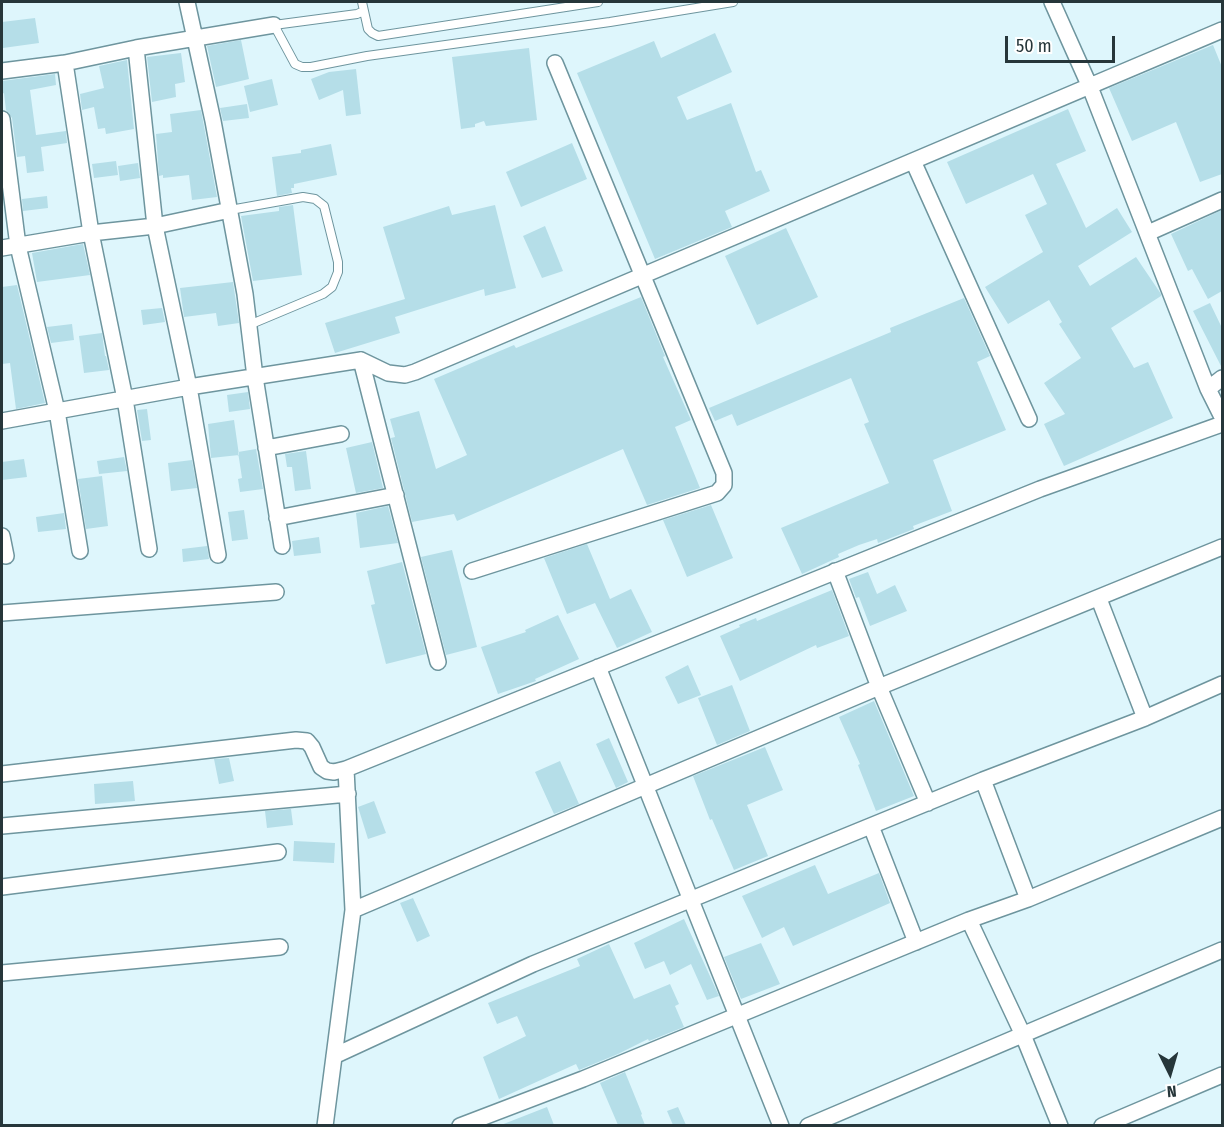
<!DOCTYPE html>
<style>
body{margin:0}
#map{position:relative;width:1224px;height:1127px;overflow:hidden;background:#def6fc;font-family:"Fira Sans Condensed",sans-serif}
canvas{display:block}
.frame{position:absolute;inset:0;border:3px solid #26363a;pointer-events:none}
.north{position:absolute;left:1140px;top:1043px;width:60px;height:60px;-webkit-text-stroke:4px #fff;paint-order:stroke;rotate:175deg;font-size:16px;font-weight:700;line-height:24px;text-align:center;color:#26363a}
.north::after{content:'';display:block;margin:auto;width:21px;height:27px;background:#26363a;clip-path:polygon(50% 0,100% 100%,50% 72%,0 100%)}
.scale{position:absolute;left:1005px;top:36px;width:110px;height:27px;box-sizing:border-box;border:3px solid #26363a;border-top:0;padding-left:8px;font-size:18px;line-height:21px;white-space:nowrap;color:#26363a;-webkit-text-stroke:4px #fff;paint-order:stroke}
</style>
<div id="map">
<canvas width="1224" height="1127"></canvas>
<div class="frame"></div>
<div class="north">N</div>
<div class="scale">50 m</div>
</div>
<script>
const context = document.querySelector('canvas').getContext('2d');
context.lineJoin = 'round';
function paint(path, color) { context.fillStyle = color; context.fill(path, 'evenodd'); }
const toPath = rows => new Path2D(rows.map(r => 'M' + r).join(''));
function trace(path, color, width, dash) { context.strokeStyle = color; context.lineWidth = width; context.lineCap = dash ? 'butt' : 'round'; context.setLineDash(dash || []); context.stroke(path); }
paint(toPath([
 [35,18,39,43,3,48,2,22],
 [715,33,732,72,677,97,687,120,731,103,756,172,761,170,770,191,725,211,732,227,655,259,577,73,654,41,661,58],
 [241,40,249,79,216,87,207,46],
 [1213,45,1222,67,1222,174,1200,182,1176,122,1132,141,1109,88],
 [529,48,537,120,486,126,484,121,475,124,475,127,461,129,452,57],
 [181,53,185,82,175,84,176,97,152,102,147,57],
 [127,60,134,129,106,134,105,128,98,129,94,107,82,110,80,94,104,88,99,66],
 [356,69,361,114,346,116,343,90,319,100,311,79,329,72],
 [55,74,56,85,30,90,36,135,66,131,67,143,41,147,44,171,27,173,25,156,17,157,12,118,6,110,4,93,2,94,2,81],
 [272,79,278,105,250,112,244,86],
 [247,104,249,118,223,121,220,108],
 [1068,109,1086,151,1056,164,1086,228,1117,208,1132,232,1078,266,1090,286,1136,257,1161,294,1161,296,1111,328,1134,368,1148,362,1173,418,1064,466,1044,424,1065,414,1044,383,1081,358,1059,324,1062,322,1049,300,1008,324,985,287,1043,252,1025,215,1047,204,1033,174,966,204,947,162],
 [201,110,217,197,192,200,189,175,163,178,163,175,159,176,156,134,172,132,170,114],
 [572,143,587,179,521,207,506,172],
 [331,144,337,175,294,184,294,188,291,188,292,193,277,196,272,157,301,153,301,150],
 [116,161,118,175,94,178,92,164],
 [138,163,140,178,120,181,118,166],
 [47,196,48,208,23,211,22,199],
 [293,205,302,275,253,281,241,216,279,211,279,207],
 [495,205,516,288,485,296,484,289,395,317,400,333,335,353,325,323,405,299,383,227,449,206,452,215],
 [1222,210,1222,291,1208,299,1192,269,1188,271,1171,234],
 [545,226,563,271,542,278,523,236],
 [786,228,818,297,757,325,725,256],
 [83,244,90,275,37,282,32,253],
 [233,282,239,323,218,326,216,313,184,317,180,288],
 [17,285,45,403,16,409,10,363,2,364,2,287],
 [641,297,665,356,663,357,691,420,675,427,700,488,647,505,623,449,457,521,454,514,412,522,391,438,395,437,390,419,419,411,436,469,467,455,434,379,514,345,516,348],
 [964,298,990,356,977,362,1006,430,933,460,952,511,913,526,914,529,878,543,877,539,859,545,838,554,839,557,802,574,781,528,889,483,864,424,869,422,851,378,737,426,732,414,715,421,709,408,891,332,890,328],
 [1210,303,1222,328,1222,368,1193,311],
 [162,308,165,322,143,325,141,310],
 [72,324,74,340,51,343,47,327],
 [102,333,105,356,106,356,109,370,84,373,79,336],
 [248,392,250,409,229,412,227,395],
 [147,409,151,440,142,441,137,410],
 [234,420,239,455,211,458,208,424],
 [372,442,383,488,356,493,346,448],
 [256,449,263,489,240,492,238,479,242,478,238,452],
 [306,451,311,489,295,491,292,467,287,467,285,454],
 [124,457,127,471,99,474,97,461],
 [24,459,27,477,2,480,2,462],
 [192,460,197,488,171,491,168,463],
 [102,476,108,526,86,529,78,479],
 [711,505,733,558,687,577,663,520],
 [388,506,398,543,360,548,356,513],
 [244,510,248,539,232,541,228,512],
 [64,513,66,529,38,532,36,517],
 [319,537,321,553,294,556,292,541],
 [587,544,610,599,631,589,652,632,617,648,595,603,567,614,544,558],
 [207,546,209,559,183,562,182,549],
 [452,550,477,647,446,655,421,557],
 [402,562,426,654,386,664,371,605,375,604,367,571],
 [868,572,877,594,895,585,907,611,870,626,859,597,856,598,849,579],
 [832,590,849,636,817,648,816,645,740,681,720,636,740,627,739,625,756,618,757,621],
 [558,615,579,659,535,679,536,681,498,694,481,647,526,632,525,630],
 [688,665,701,695,678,704,665,677],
 [732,685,750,731,717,745,698,698],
 [874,701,914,796,876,811,858,765,860,764,839,717],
 [609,738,628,782,616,788,596,744],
 [765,747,783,790,747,805,768,856,734,870,712,819,710,820,693,776],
 [229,758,234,781,219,784,214,759],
 [560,761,579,804,554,814,535,772],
 [133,781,135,801,95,804,94,784],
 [374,801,386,833,368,839,358,807],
 [291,809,293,825,267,828,265,811],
 [294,841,335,843,334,863,293,861],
 [815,865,828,894,879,873,890,903,793,946,784,927,762,938,742,896],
 [413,898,430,936,417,942,400,903],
 [684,919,719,996,707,1000,691,964,670,975,664,961,645,969,634,943],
 [761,943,780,984,741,999,724,957],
 [609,944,634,999,670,984,679,1004,675,1006,684,1027,649,1041,648,1039,618,1054,579,1070,576,1064,499,1099,483,1057,526,1036,517,1016,497,1024,488,1003,580,966,577,959],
 [625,1072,642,1114,641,1115,645,1125,618,1125,600,1083],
 [547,1107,554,1125,501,1125],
 [678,1107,686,1125,673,1125,667,1111]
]), '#b5dee8');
const lane = toPath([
 [362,2,364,11,357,14,274,25,295,64,302,67,311,67,367,56,610,22,733,2],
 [364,11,368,29,372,33,378,36,598,2],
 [230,210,303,197,315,199,324,206,338,262,338,272,332,287,323,294,249,325]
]);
const street = toPath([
 [187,2,213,121,245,294,255,377,282,546],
 [1052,2,1090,87,1208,389,1222,417],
 [136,48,155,226,189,387,218,555],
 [65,63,91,233,125,399,149,549],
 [2,71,65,63,136,48,274,25],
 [2,119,18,246,57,411,80,551],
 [913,161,1029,419],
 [1148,233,1222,200],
 [2,248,91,233,155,226,230,210],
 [361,360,438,662],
 [1208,389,1222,378],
 [2,421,189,387,361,360,388,373,405,375,415,372,1222,30],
 [266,448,341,434],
 [277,518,396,495],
 [2,536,6,556],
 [472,571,717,493,724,485,724,473,555,63],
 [835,571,879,687,928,803],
 [1099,599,1145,718],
 [2,613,276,592],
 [598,667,781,1126],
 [346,769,1040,489,1222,424],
 [2,774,296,740,307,741,312,747,321,767,327,771,334,772,346,769,353,910,325,1126],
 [983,780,1028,899],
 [2,826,348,794],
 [871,826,916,942],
 [2,887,278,852],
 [353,910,879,687,1222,547],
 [969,920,1023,1035,1060,1126],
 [2,973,280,947],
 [334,1056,533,964,983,780,1145,718,1222,684],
 [460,1126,583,1079,969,920,1028,899,1222,818],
 [808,1126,1222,950],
 [1102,1126,1222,1075]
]);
trace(lane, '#6e959e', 10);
trace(street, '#6e959e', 18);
trace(lane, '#fff', 8);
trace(street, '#fff', 15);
</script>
